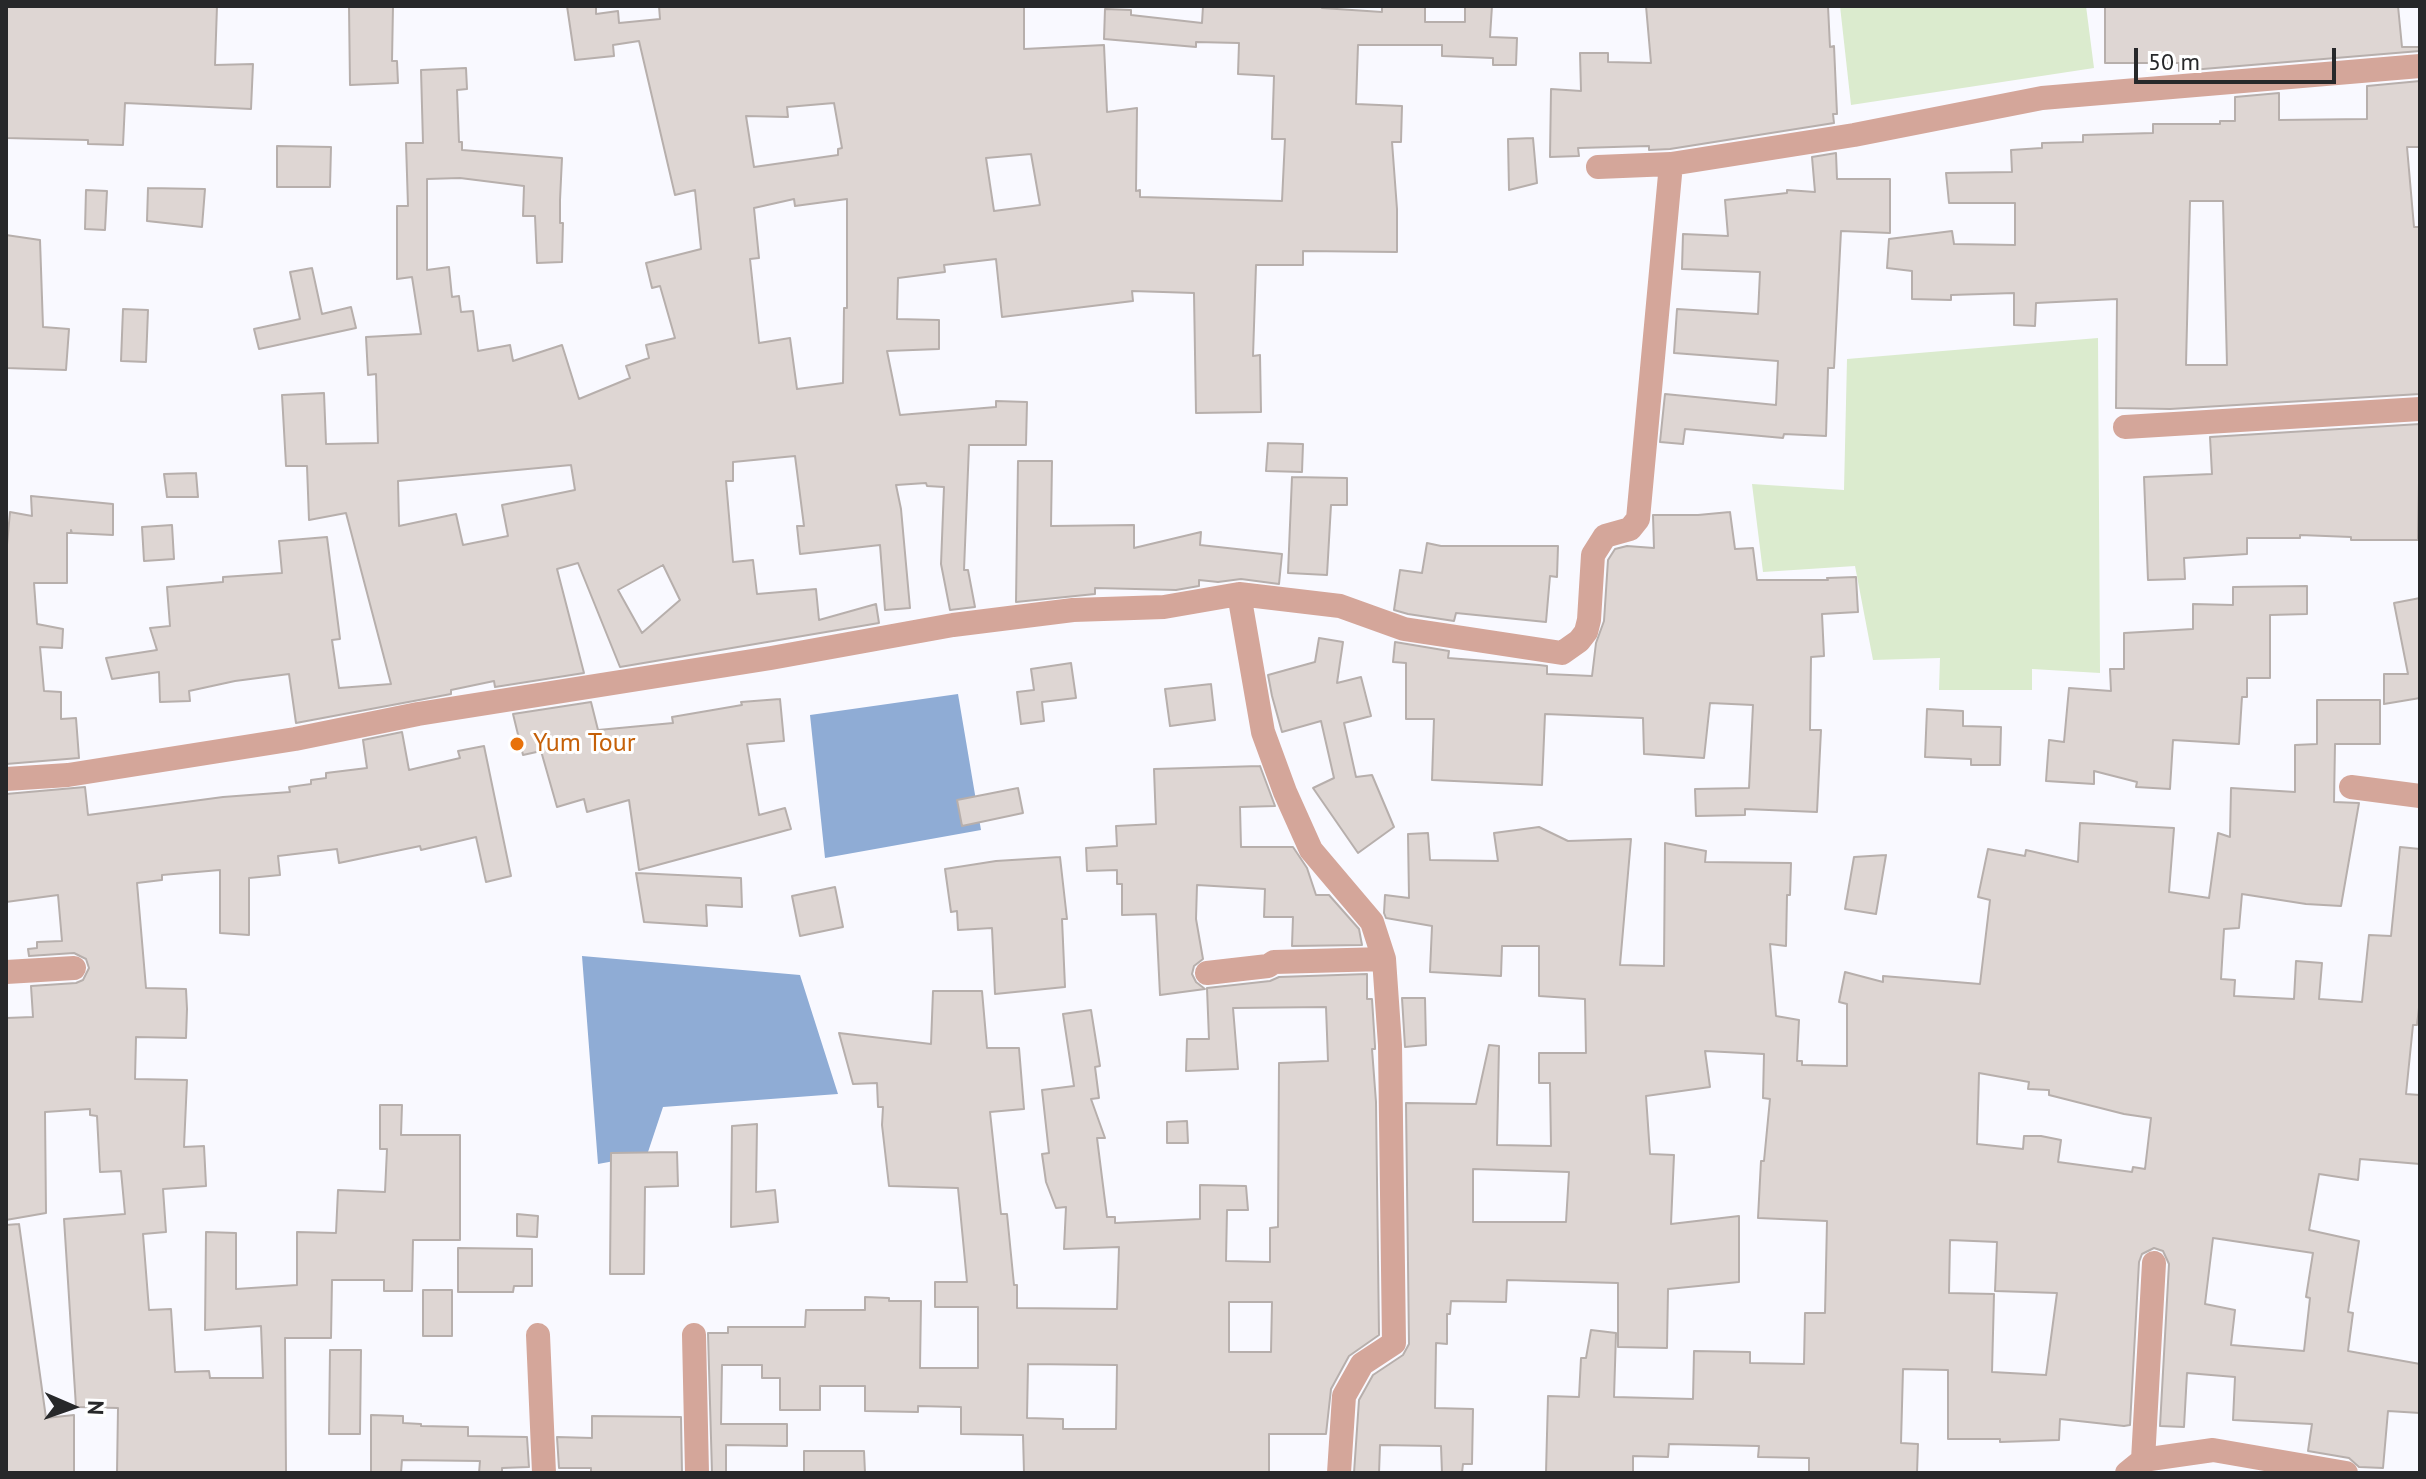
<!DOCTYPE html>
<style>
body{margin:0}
#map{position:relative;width:2426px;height:1479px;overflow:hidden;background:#f9f9ff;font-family:"PT Sans",sans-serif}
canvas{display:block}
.frame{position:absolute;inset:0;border:8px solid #27282a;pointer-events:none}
.north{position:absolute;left:32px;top:1367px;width:80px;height:80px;-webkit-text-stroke:6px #fff;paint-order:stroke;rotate:92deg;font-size:22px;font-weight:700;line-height:32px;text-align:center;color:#27282a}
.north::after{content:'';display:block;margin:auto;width:28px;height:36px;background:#27282a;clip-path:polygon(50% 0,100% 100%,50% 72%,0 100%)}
.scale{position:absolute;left:2134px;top:48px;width:202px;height:36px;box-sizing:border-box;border:4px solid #27282a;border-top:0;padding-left:10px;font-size:24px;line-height:28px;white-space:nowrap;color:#27282a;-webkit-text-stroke:6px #fff;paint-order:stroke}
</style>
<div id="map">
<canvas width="2426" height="1479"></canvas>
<div class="frame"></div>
<div class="north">N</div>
<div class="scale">50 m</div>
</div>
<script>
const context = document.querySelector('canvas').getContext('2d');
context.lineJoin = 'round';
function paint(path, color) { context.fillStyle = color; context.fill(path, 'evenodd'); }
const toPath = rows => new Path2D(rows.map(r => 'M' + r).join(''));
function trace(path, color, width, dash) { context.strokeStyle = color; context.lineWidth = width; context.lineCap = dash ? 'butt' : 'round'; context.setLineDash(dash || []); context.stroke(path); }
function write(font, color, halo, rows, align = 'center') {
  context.font = font + ' "PT Sans",sans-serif'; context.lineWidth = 6; context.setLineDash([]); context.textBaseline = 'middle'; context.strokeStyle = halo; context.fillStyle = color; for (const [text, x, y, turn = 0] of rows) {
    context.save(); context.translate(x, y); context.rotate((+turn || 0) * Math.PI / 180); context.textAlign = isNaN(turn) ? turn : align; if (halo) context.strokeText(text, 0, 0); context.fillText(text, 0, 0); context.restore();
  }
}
paint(toPath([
 [1840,6,2086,6,2094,68,1851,105],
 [2098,338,2100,673,2032,669,2032,690,1939,690,1940,658,1873,660,1855,566,1763,572,1752,484,1844,490,1847,359]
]), '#dbebce');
paint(toPath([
 [958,694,981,830,825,858,810,715],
 [582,956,800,975,838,1094,663,1107,647,1155,598,1164]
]), '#8facd5');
const building = toPath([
 [6,6,217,6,215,65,253,64,251,109,125,103,123,145,88,144,88,140,6,138,6,6],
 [349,6,393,6,392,61,397,61,398,83,350,85,349,6],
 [567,6,596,6,596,14,618,11,619,23,660,19,659,6,1024,6,1024,49,1104,45,1107,112,1137,108,1136,191,1140,190,1140,197,1282,201,1285,139,1272,139,1274,76,1238,74,1239,43,1196,42,1196,47,1104,39,1105,9,1131,10,1131,15,1202,23,1203,6,1322,6,1322,8,1382,12,1382,6,1425,6,1425,22,1465,22,1465,6,1492,6,1490,37,1517,38,1516,65,1493,65,1493,58,1442,56,1442,45,1358,45,1356,104,1402,106,1401,142,1392,142,1397,209,1397,252,1303,251,1303,265,1256,265,1253,356,1260,355,1261,412,1196,413,1194,293,1132,291,1133,301,1002,317,996,259,944,265,945,272,898,278,897,319,939,320,939,349,887,351,900,415,996,407,996,401,1027,402,1026,445,969,445,964,570,968,570,975,607,950,610,941,564,944,487,927,486,926,483,896,485,901,509,910,608,885,610,880,545,800,554,797,526,804,526,795,456,733,462,733,481,726,481,733,562,753,560,757,594,816,589,819,620,876,604,879,623,620,667,578,563,557,569,584,673,495,687,494,681,451,690,451,694,296,723,289,674,235,681,189,691,190,701,160,702,159,672,112,679,106,658,157,650,150,628,170,626,167,587,223,582,223,577,282,573,279,541,327,537,340,639,332,640,339,688,391,684,346,513,309,520,307,466,286,466,282,395,324,393,326,444,378,443,376,374,368,375,366,337,421,334,412,277,397,279,397,206,408,206,406,143,423,143,421,70,466,68,467,89,457,90,459,142,462,142,462,150,562,158,560,200,560,223,563,223,562,262,537,263,535,216,523,216,524,186,460,178,427,179,427,270,449,267,452,297,459,296,461,312,473,311,478,351,510,345,513,361,562,345,579,399,630,378,626,366,649,358,646,345,675,338,660,286,652,288,646,263,701,249,695,190,675,195,639,41,613,45,614,56,575,60,567,6],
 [834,103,842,148,838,149,838,155,754,167,746,116,788,117,787,107,834,103],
 [1031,154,1040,205,994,211,986,158,1031,154],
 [794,199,795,206,847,199,847,308,844,308,843,383,797,389,790,338,759,343,750,259,759,258,754,208,794,199],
 [571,465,575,490,502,505,508,536,463,545,456,514,399,526,398,481,571,465],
 [663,565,680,600,642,633,618,590,663,565],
 [1646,6,1828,6,1830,47,1834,46,1837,114,1833,114,1834,123,1670,149,1649,150,1649,146,1578,148,1579,156,1550,157,1551,89,1581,91,1580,53,1608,53,1608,62,1651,63,1646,6],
 [2105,6,2398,6,2402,47,2420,47,2420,51,2179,71,2179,63,2105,63,2105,6],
 [2420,81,2420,147,2407,147,2414,227,2420,227,2420,394,2170,409,2116,408,2117,299,2036,303,2035,326,2014,325,2014,293,1951,295,1951,300,1912,299,1912,271,1887,268,1889,239,1952,231,1954,244,2015,245,2015,203,1949,203,1946,173,2012,172,2011,150,2042,148,2042,143,2083,142,2083,135,2153,133,2153,124,2220,124,2220,121,2235,121,2235,97,2279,93,2279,120,2367,119,2367,86,2420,81],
 [2190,201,2223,201,2227,365,2186,365,2190,201],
 [1533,138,1537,183,1509,190,1508,139,1533,138],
 [277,146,331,147,330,187,277,187,277,146],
 [1836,153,1837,179,1890,179,1890,233,1841,231,1834,368,1828,368,1826,436,1784,434,1783,438,1685,429,1683,444,1660,442,1665,394,1776,405,1778,361,1674,353,1677,309,1758,314,1760,272,1682,269,1683,234,1728,236,1725,200,1787,193,1787,190,1815,192,1812,157,1836,153],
 [148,188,205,189,202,227,147,221,148,188],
 [86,190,107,191,105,230,85,229,86,190],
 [6,235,40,240,43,327,69,329,66,370,6,368,6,235],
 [312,268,322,314,351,307,356,328,259,349,254,329,300,319,290,272,312,268],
 [123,309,148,310,146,362,121,361,123,309],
 [2420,424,2418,540,2351,540,2351,537,2300,535,2300,538,2247,538,2247,554,2184,558,2185,579,2148,580,2144,477,2212,474,2210,437,2420,424],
 [1268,443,1303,444,1302,472,1266,471,1268,443],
 [1018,461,1052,461,1051,526,1134,525,1134,548,1201,532,1200,545,1282,554,1279,584,1241,579,1218,582,1199,580,1199,586,1176,590,1095,588,1095,594,1016,602,1018,461],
 [196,473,198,497,167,497,164,474,196,473],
 [1292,477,1347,478,1347,505,1331,505,1327,575,1288,573,1292,477],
 [31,496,113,504,113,535,72,533,71,530,71,533,67,533,67,583,34,583,37,624,63,629,62,648,40,647,44,691,61,692,61,719,76,718,79,758,6,764,6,556,10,512,32,516,31,496],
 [1730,512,1735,549,1753,548,1757,580,1828,580,1827,578,1856,577,1858,612,1822,614,1824,656,1811,657,1810,730,1821,730,1817,812,1745,809,1745,815,1696,816,1695,789,1749,788,1753,705,1710,703,1704,758,1644,754,1643,718,1545,714,1542,785,1432,780,1434,719,1406,719,1406,663,1393,662,1395,642,1449,651,1448,658,1539,665,1547,666,1547,674,1592,676,1596,643,1604,621,1608,560,1615,549,1627,546,1654,548,1653,515,1698,515,1730,512],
 [172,525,174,559,144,561,142,527,172,525],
 [1427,543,1441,546,1558,546,1557,577,1550,576,1546,622,1456,613,1454,621,1408,614,1394,610,1400,570,1422,573,1427,543],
 [2307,586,2307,614,2270,615,2270,678,2247,678,2247,697,2242,697,2239,744,2173,740,2170,789,2136,787,2137,782,2094,771,2094,784,2046,781,2049,740,2064,742,2069,688,2111,691,2110,669,2124,669,2124,633,2193,629,2193,604,2233,605,2233,587,2307,586],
 [2420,598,2420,698,2384,704,2384,674,2408,674,2394,603,2420,598],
 [1319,638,1343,642,1337,683,1361,677,1371,716,1344,723,1356,777,1372,775,1394,827,1358,853,1313,788,1334,778,1321,721,1282,732,1272,696,1268,675,1315,662,1319,638],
 [1071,663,1076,698,1042,702,1044,721,1021,724,1017,692,1034,690,1031,669,1071,663],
 [1211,684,1215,720,1170,726,1165,689,1211,684],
 [780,699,784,741,747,744,759,815,785,808,791,829,639,870,629,800,587,812,584,799,557,807,541,751,523,755,513,714,591,702,598,730,673,723,672,717,742,705,741,702,780,699],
 [2317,700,2380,700,2380,744,2335,744,2334,802,2359,803,2341,906,2306,904,2242,894,2239,928,2224,929,2221,979,2235,980,2234,996,2294,999,2296,961,2322,963,2319,999,2362,1002,2369,935,2391,936,2400,847,2420,849,2420,999,2417,1025,2413,1025,2406,1094,2420,1095,2420,1164,2360,1159,2358,1180,2319,1174,2309,1230,2359,1241,2348,1312,2353,1313,2348,1351,2420,1364,2420,1413,2388,1411,2383,1468,2359,1467,2349,1458,2308,1451,2312,1424,2233,1420,2235,1377,2187,1373,2184,1427,2160,1426,2169,1264,2163,1251,2154,1248,2142,1254,2139,1262,2130,1425,2124,1426,2060,1419,2059,1440,2000,1442,2000,1439,1948,1439,1948,1370,1903,1369,1901,1443,1918,1444,1917,1473,1809,1473,1809,1458,1758,1457,1759,1446,1669,1444,1668,1457,1633,1456,1633,1473,1546,1473,1548,1396,1579,1397,1581,1358,1586,1358,1591,1330,1616,1333,1614,1397,1693,1399,1694,1351,1750,1352,1750,1363,1804,1364,1805,1313,1825,1313,1827,1221,1758,1218,1761,1161,1764,1161,1770,1099,1763,1098,1764,1054,1705,1051,1710,1087,1646,1096,1650,1154,1674,1155,1671,1224,1739,1216,1739,1282,1668,1289,1667,1348,1618,1347,1618,1283,1507,1280,1506,1302,1451,1301,1450,1314,1447,1314,1447,1344,1436,1343,1435,1408,1473,1409,1472,1464,1463,1464,1462,1473,1442,1473,1441,1446,1380,1445,1379,1473,1354,1473,1359,1400,1373,1375,1403,1355,1409,1344,1406,1103,1476,1104,1489,1045,1499,1046,1497,1145,1551,1146,1550,1083,1539,1083,1539,1053,1586,1053,1585,999,1539,996,1539,946,1502,946,1501,976,1430,972,1432,926,1386,918,1384,913,1385,895,1409,898,1408,834,1428,833,1430,860,1498,861,1494,833,1539,827,1568,841,1631,839,1620,965,1664,966,1665,843,1706,851,1705,862,1791,863,1790,895,1787,895,1786,946,1770,944,1776,1016,1799,1020,1797,1061,1802,1061,1802,1065,1847,1066,1847,1004,1839,1002,1845,972,1883,982,1883,976,1980,984,1990,900,1978,897,1988,849,2025,856,2026,850,2078,862,2080,823,2174,828,2169,892,2209,898,2218,833,2230,837,2231,788,2295,792,2295,745,2317,744,2317,700],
 [1979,1073,2029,1082,2028,1089,2049,1090,2049,1095,2124,1114,2151,1118,2145,1169,2133,1167,2132,1172,2058,1162,2061,1140,2041,1136,2024,1136,2023,1149,1977,1144,1979,1073],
 [1473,1169,1569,1172,1566,1222,1473,1222,1473,1169],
 [2213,1238,2313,1253,2306,1297,2310,1298,2304,1351,2231,1345,2235,1310,2205,1304,2213,1238],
 [1950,1240,1997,1242,1995,1291,2057,1293,2046,1375,1992,1372,1994,1294,1949,1293,1950,1240],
 [1927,709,1963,711,1963,726,2001,727,2000,765,1971,765,1971,759,1925,757,1927,709],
 [402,732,409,770,460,758,458,751,484,746,511,876,486,882,476,837,421,850,420,846,339,863,337,849,278,856,280,875,249,878,249,935,220,933,220,870,162,875,162,880,137,883,146,988,186,989,187,1009,186,1038,136,1037,135,1079,187,1080,184,1147,204,1146,206,1186,163,1189,166,1232,143,1234,149,1310,171,1309,175,1372,209,1371,210,1378,263,1378,261,1326,205,1330,206,1232,236,1233,236,1289,297,1285,297,1232,336,1233,338,1190,385,1192,387,1149,380,1149,380,1105,402,1105,401,1135,460,1135,460,1240,413,1240,412,1291,384,1291,384,1280,332,1280,331,1338,285,1338,286,1473,117,1473,118,1408,76,1407,64,1219,125,1214,121,1171,100,1172,97,1116,90,1115,90,1109,45,1112,46,1213,6,1220,6,1018,33,1017,31,986,76,983,83,980,89,968,86,959,74,953,29,956,28,949,37,948,37,942,62,941,58,895,6,902,6,794,85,787,88,815,223,797,290,792,289,787,311,784,311,780,326,778,326,773,367,768,363,740,402,732],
 [1260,766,1275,806,1240,807,1241,847,1293,847,1307,868,1316,895,1329,895,1359,929,1362,945,1292,946,1293,917,1264,917,1265,889,1197,885,1196,919,1203,959,1194,966,1192,974,1196,982,1205,989,1160,995,1156,914,1122,915,1122,884,1117,884,1117,870,1087,871,1086,848,1117,846,1116,826,1156,824,1154,769,1260,766],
 [1018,788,1023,813,962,826,957,800,1018,788],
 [1886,855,1876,914,1845,909,1854,857,1886,855],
 [1060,857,1067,919,1062,919,1065,987,995,994,992,928,958,930,957,911,951,912,945,869,996,861,1060,857],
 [636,873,741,878,742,907,706,905,707,926,644,922,636,873],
 [835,887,843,927,800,936,792,896,835,887],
 [1367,974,1367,999,1372,999,1375,1046,1375,1049,1372,1049,1376,1102,1379,1335,1349,1356,1331,1389,1326,1434,1269,1434,1269,1473,1024,1473,1023,1435,961,1434,961,1407,918,1406,918,1412,865,1411,865,1386,820,1386,820,1410,780,1410,780,1378,762,1378,762,1365,722,1365,721,1424,787,1424,787,1446,726,1445,726,1473,712,1473,708,1333,728,1333,728,1327,805,1327,806,1310,865,1310,865,1297,889,1298,889,1301,921,1301,920,1368,978,1368,978,1307,935,1307,935,1282,967,1282,958,1188,889,1186,882,1125,883,1107,878,1107,877,1083,853,1084,839,1033,931,1044,933,991,982,991,987,1048,1019,1048,1024,1109,990,1112,1001,1214,1007,1214,1014,1285,1017,1285,1017,1308,1117,1309,1119,1247,1064,1249,1066,1207,1056,1208,1046,1182,1042,1154,1049,1153,1042,1090,1074,1086,1063,1014,1091,1010,1100,1066,1095,1067,1099,1098,1091,1099,1105,1138,1097,1138,1107,1217,1115,1217,1115,1223,1200,1219,1200,1185,1246,1186,1248,1210,1227,1210,1226,1261,1270,1262,1270,1228,1278,1227,1279,1063,1328,1061,1326,1007,1233,1008,1238,1069,1186,1071,1187,1039,1209,1039,1207,988,1270,981,1279,977,1367,974],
 [1229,1302,1272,1302,1271,1352,1229,1352,1229,1302],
 [1028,1364,1117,1365,1116,1429,1063,1429,1063,1419,1027,1418,1028,1364],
 [1402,998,1425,998,1426,1045,1405,1047,1402,998],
 [1187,1121,1188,1143,1167,1143,1167,1122,1187,1121],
 [757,1124,756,1192,775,1190,778,1222,731,1227,732,1126,757,1124],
 [677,1152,678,1186,645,1187,644,1274,610,1274,611,1153,677,1152],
 [517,1214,538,1216,537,1237,517,1236,517,1214],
 [19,1224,46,1418,74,1415,74,1473,6,1473,6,1225,19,1224],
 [458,1248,532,1249,532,1286,514,1286,513,1292,458,1292,458,1248],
 [423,1290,452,1290,452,1336,423,1336,423,1290],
 [330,1350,361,1350,360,1434,329,1434,330,1350],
 [371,1415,403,1416,403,1423,421,1424,421,1426,468,1427,468,1436,527,1437,529,1467,502,1468,502,1473,479,1473,480,1461,402,1460,401,1473,371,1473,371,1415],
 [592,1416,681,1417,682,1473,591,1473,591,1468,559,1468,557,1437,592,1438,592,1416],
 [804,1451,864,1451,865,1473,804,1473,804,1451]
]);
paint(building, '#ded6d3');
trace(building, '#b7afac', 2);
trace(toPath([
 [1598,167,1671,164,1854,135,2042,98,2420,66],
 [2125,427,2420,409],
 [1239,594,1340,606,1404,629,1562,653,1579,641,1586,632,1589,620,1593,555,1605,536,1630,529,1638,519,1671,164],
 [6,779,68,775,295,739,418,714,771,658,953,625,1073,610,1164,607,1239,594,1263,732,1285,792,1311,850,1372,922,1384,959,1390,1045,1394,1343,1362,1364,1344,1396,1339,1473],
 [2351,787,2420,796],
 [6,972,74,968],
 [1207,973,1268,966,1274,962,1384,959],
 [538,1335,544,1473],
 [694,1335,697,1473],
 [2143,1460,2154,1263],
 [2127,1473,2143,1460,2213,1450,2346,1473]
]), '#d4a69a', 24);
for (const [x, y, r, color] of [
 [517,744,8,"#e8710a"]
]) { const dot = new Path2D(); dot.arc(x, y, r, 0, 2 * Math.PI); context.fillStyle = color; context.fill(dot); trace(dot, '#fff', 3); }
write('26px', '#c56008', '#fff', [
 ["Yum Tour",533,744]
], 'left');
</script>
